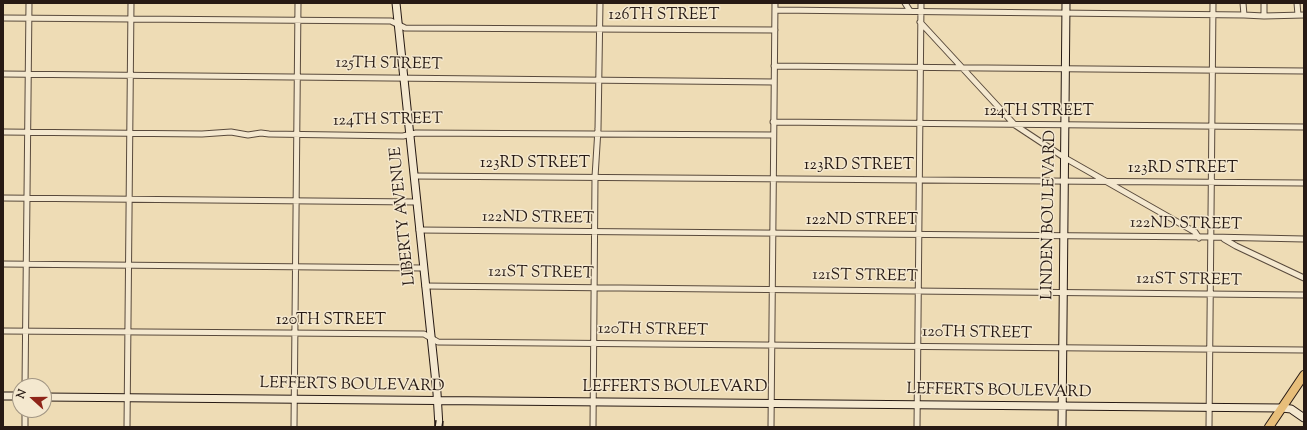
<!DOCTYPE html>
<style>
body{margin:0}
#map{position:relative;width:1307px;height:430px;overflow:hidden;background:#eedcb5;font-family:"Sorts Mill Goudy",serif}
canvas{display:block}
.frame{position:absolute;inset:0;border:4px solid #271a14;pointer-events:none}
.north{position:absolute;left:12px;top:378px;width:40px;height:40px;box-sizing:border-box;background:#f4e8cf;border:1px solid #a29684;border-radius:50%;rotate:291deg;font-size:11px;font-weight:700;line-height:16px;text-align:center;color:#271a14}
.north::after{content:'';display:block;margin:auto;width:14px;height:18px;background:#8f2418;clip-path:polygon(50% 0,100% 100%,50% 72%,0 100%)}
</style>
<div id="map">
<canvas width="1307" height="430"></canvas>
<div class="frame"></div>
<div class="north">N</div>
</div>
<script>
const context = document.querySelector('canvas').getContext('2d');
context.lineJoin = 'round';
const toPath = rows => new Path2D(rows.map(r => 'M' + r).join(''));
function trace(path, color, width, dash) { context.strokeStyle = color; context.lineWidth = width; context.lineCap = dash ? 'butt' : 'round'; context.setLineDash(dash || []); context.stroke(path); }
function write(font, color, halo, rows, align = 'center') {
  context.font = font + ' "Sorts Mill Goudy",serif'; context.lineWidth = 3; context.setLineDash([]); context.textBaseline = 'middle'; context.strokeStyle = halo; context.fillStyle = color; for (const [text, x, y, turn = 0] of rows) {
    context.save(); context.translate(x, y); context.rotate((+turn || 0) * Math.PI / 180); context.textAlign = isNaN(turn) ? turn : align; if (halo) context.strokeText(text, 0, 0); context.fillText(text, 0, 0); context.restore();
  }
}
const street = toPath([
 [905,3,910,11],
 [1243,3,1244,15],
 [1264,3,1264,16],
 [1297,3,1298,15],
 [775,10,1244,15,1264,16,1304,15],
 [3,18,391,21,405,28,775,30],
 [920,22,1015,125,1065,158,1195,232,1199,238],
 [774,66,1304,71],
 [3,74,774,82],
 [773,122,1304,127],
 [3,132,202,134,231,132,248,135,261,133,269,134,403,136,416,133,773,135],
 [414,176,1304,183],
 [3,198,416,202],
 [419,230,1211,237,1304,239],
 [1224,239,1236,246,1304,278],
 [3,264,423,268],
 [425,286,1304,295],
 [3,331,424,334,438,342,1304,350],
 [25,386,29,3],
 [25,427,25,410],
 [127,427,131,3],
 [294,427,298,3],
 [593,427,595,177,598,129,600,3],
 [771,427,775,3],
 [917,427,921,3],
 [1209,427,1213,3]
]);
const secondary = toPath([
 [396,3,437,393,439,427],
 [3,396,20,396],
 [44,397,1282,408,1291,409,1304,418],
 [1062,427,1066,3]
]);
const primary = toPath([
 [1269,427,1304,375]
]);
trace(street, '#594a3c', 7);
trace(secondary, '#271a14', 9);
trace(primary, '#271a14', 10);
trace(street, '#f4e8cf', 5);
trace(secondary, '#f4e8cf', 7);
trace(primary, '#e7be7a', 8);
trace(toPath([
 [435,427,436,420],
 [442,427,443,421]
]), '#271a14', 1.5, [7, 7]);
write('16px', '#271a14', '#f4e8cf', [
 ["126TH STREET",664,16],
 ["125TH STREET",389,65,1],
 ["124TH STREET",1039,112],
 ["124TH STREET",388,121,-1],
 ["123RD STREET",535,164],
 ["123RD STREET",859,166],
 ["123RD STREET",1183,169],
 ["LINDEN BOULEVARD",1050,215,-89],
 ["LIBERTY AVENUE",404,216,-96],
 ["122ND STREET",538,219,1],
 ["122ND STREET",862,221],
 ["122ND STREET",1186,225,1],
 ["121ST STREET",541,274,1],
 ["121ST STREET",865,277,1],
 ["121ST STREET",1189,281,1],
 ["120TH STREET",331,321],
 ["120TH STREET",653,331,1],
 ["120TH STREET",977,334,1],
 ["LEFFERTS BOULEVARD",352,386,1],
 ["LEFFERTS BOULEVARD",675,388],
 ["LEFFERTS BOULEVARD",999,392,1]
]);
</script>
